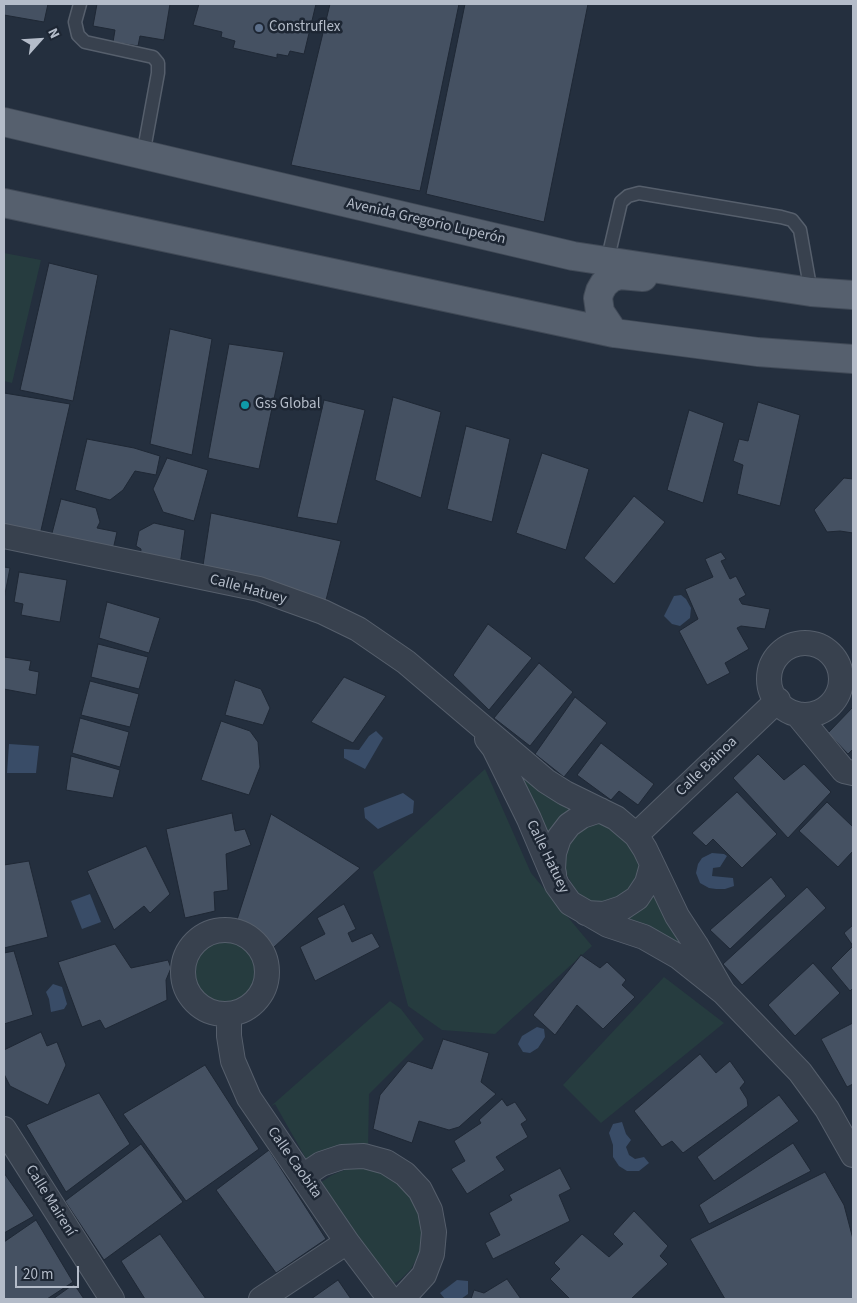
<!DOCTYPE html>
<meta charset="utf-8">
<style>
body{margin:0}
#map{position:relative;width:857px;height:1303px;overflow:hidden;background:#242f3e;font-family:"Source Sans 3",sans-serif}
canvas{display:block}
.frame{position:absolute;inset:0;border:5px solid #b4bcc9;pointer-events:none}
.north{position:absolute;left:15px;top:15px;width:50px;height:50px;-webkit-text-stroke:4px #1d2633;paint-order:stroke;rotate:64deg;font-size:14px;font-weight:700;line-height:20px;text-align:center;color:#b4bcc9}
.north::after{content:'';display:block;margin:auto;width:18px;height:22px;background:#b4bcc9;clip-path:polygon(50% 0,100% 100%,50% 72%,0 100%)}
.scale{position:absolute;left:15px;top:1266px;width:64px;height:22px;box-sizing:border-box;border:2px solid #b4bcc9;border-top:0;padding-left:6px;font-size:15px;line-height:18px;white-space:nowrap;color:#b4bcc9;-webkit-text-stroke:4px #1d2633;paint-order:stroke}
</style>
<div id="map">
<canvas width="857" height="1303"></canvas>
<div class="frame"></div>
<div class="north">N</div>
<div class="scale">20 m</div>
</div>
<script>
const context = document.querySelector('canvas').getContext('2d');
context.lineJoin = 'round';
function paint(path, color) { context.fillStyle = color; context.fill(path, 'evenodd'); }
const toPath = rows => new Path2D(rows.map(r => 'M' + r).join(''));
function trace(path, color, width, dash) { context.strokeStyle = color; context.lineWidth = width; context.lineCap = dash ? 'butt' : 'round'; context.setLineDash(dash || []); context.stroke(path); }
function write(font, color, halo, rows, align = 'center') {
  context.font = font + ' "Source Sans 3",sans-serif'; context.lineWidth = 5; context.setLineDash([]); context.textBaseline = 'middle'; context.strokeStyle = halo; context.fillStyle = color; for (const [text, x, y, turn = 0] of rows) {
    context.save(); context.translate(x, y); context.rotate((+turn || 0) * Math.PI / 180); context.textAlign = isNaN(turn) ? turn : align; if (halo) context.strokeText(text, 0, 0); context.fillText(text, 0, 0); context.restore();
  }
}
paint(toPath([
 [4,253,41,260,12,383,4,381],
 [509,766,573,813,601,823,635,846,697,967,587,910,550,845],
 [485,769,531,873,592,946,495,1034,442,1030,408,1006,373,872],
 '193 970a32 32 0 1 1 64 0a32 32 0 1 1-64 0Z',
 [664,977,724,1023,601,1123,563,1085],
 [390,1001,401,1009,424,1039,369,1094,368,1151,309,1164,275,1104,270,1107],
 [361,1168,379,1171,404,1185,421,1213,423,1242,418,1256,411,1269,400,1280,389,1287,317,1185,332,1175,347,1169]
]), '#263c3f');
paint(toPath([
 [681,595,686,599,691,608,690,618,680,626,672,624,664,616,674,596],
 [376,731,383,738,365,769,344,758,344,749,359,750,369,736],
 [9,744,39,746,36,773,7,773],
 [403,793,414,801,413,813,378,829,365,818,364,808],
 [712,853,724,854,727,856,720,867,713,868,712,876,733,878,734,886,725,889,716,889,709,888,700,883,696,873,698,864,702,858],
 [90,894,101,922,82,929,71,901],
 [53,984,62,987,67,1004,64,1009,51,1012,49,999,46,992],
 [537,1027,544,1029,545,1037,538,1048,530,1053,523,1052,518,1044,522,1036],
 [622,1122,626,1134,631,1140,626,1147,629,1155,635,1159,644,1157,649,1163,639,1171,627,1171,619,1166,613,1157,613,1145,609,1133,613,1124],
 [457,1280,468,1281,468,1294,461,1299,445,1299,440,1293]
]), '#394c67');
const building = toPath([
 [4,4,48,4,44,22,4,15,4,4],
 [97,4,170,4,164,40,140,36,138,46,113,42,115,30,93,26,97,4],
 [199,4,316,4,304,54,290,51,288,56,277,54,277,58,233,48,235,41,221,37,222,32,193,25,199,4],
 [330,4,459,4,420,191,291,165,330,4],
 [465,4,588,4,544,222,426,194,465,4],
 [49,263,98,275,73,401,20,390,49,263],
 [170,329,212,339,192,455,150,444,170,329],
 [229,344,284,352,259,469,208,458,229,344],
 [4,393,70,404,39,539,4,532,4,393],
 [393,397,441,412,421,498,375,480,393,397],
 [324,400,365,410,337,524,297,517,324,400],
 [758,402,800,415,780,506,737,494,743,465,733,461,739,439,748,441,758,402],
 [689,410,724,423,703,503,667,490,689,410],
 [466,426,510,439,492,522,447,509,466,426],
 [87,439,134,448,160,456,156,475,135,471,123,490,110,500,75,490,87,439],
 [542,453,589,469,566,550,516,533,542,453],
 [167,458,208,470,194,521,163,512,153,489,167,458],
 [844,478,853,479,853,533,840,531,827,532,814,510,844,478],
 [634,496,665,522,614,584,584,558,634,496],
 [61,499,96,508,100,522,97,528,117,532,112,554,51,537,61,499],
 [211,513,341,541,325,604,202,572,211,513],
 [154,523,185,530,179,572,140,563,141,549,136,546,139,531,154,523],
 [721,552,726,559,721,561,730,579,736,576,746,595,739,599,742,604,770,609,765,629,741,626,737,628,749,649,725,663,730,673,707,685,679,631,698,619,685,589,713,577,705,559,721,552],
 [4,567,10,568,4,599,4,567],
 [19,572,67,580,60,622,21,615,23,604,14,602,19,572],
 [107,602,160,618,149,653,99,638,107,602],
 [488,624,532,658,489,710,453,675,488,624],
 [98,644,148,657,139,689,91,677,98,644],
 [4,657,31,661,29,670,39,672,36,695,4,689,4,657],
 [539,663,573,692,530,746,494,718,539,663],
 [344,677,386,696,353,743,311,722,344,677],
 [235,680,261,689,270,708,263,725,225,715,235,680],
 [90,681,139,694,130,727,81,715,90,681],
 [575,697,607,723,564,777,535,754,575,697],
 [853,707,853,751,852,750,848,754,828,733,853,707],
 [80,718,129,732,120,767,72,753,80,718],
 [221,721,250,731,258,742,260,767,249,795,201,780,221,721],
 [601,743,654,784,638,805,619,791,611,800,577,775,601,743],
 [758,754,784,780,804,764,831,792,788,838,733,778,758,754],
 [71,756,120,770,113,798,66,790,71,756],
 [737,792,777,834,742,868,713,839,706,846,692,833,737,792],
 [827,802,853,827,853,851,838,867,799,831,827,802],
 [232,813,235,831,245,829,251,845,226,854,228,890,214,892,215,911,185,918,166,829,232,813],
 [271,814,360,868,273,948,235,926,271,814],
 [146,846,170,894,150,913,144,906,114,930,87,871,146,846],
 [29,861,48,937,4,948,4,865,29,861],
 [771,877,786,896,730,949,710,930,771,877],
 [807,887,826,908,742,985,723,964,807,887],
 [344,904,356,929,348,933,352,942,372,933,380,947,315,981,300,947,325,934,317,918,344,904],
 [853,925,853,946,844,933,853,925],
 [115,944,131,968,168,960,171,968,166,980,167,1000,105,1029,100,1020,82,1027,58,962,115,944],
 [853,946,853,988,850,991,831,968,853,946],
 [14,951,33,1015,4,1024,4,953,14,951],
 [581,955,600,968,607,962,626,980,622,985,635,997,603,1029,577,1005,555,1035,533,1015,581,955],
 [813,963,840,993,795,1036,768,1005,813,963],
 [853,1023,853,1084,847,1087,821,1039,853,1023],
 [41,1032,47,1046,57,1042,66,1065,48,1105,10,1086,4,1074,4,1050,41,1032],
 [443,1039,489,1053,481,1082,496,1094,459,1127,449,1130,419,1121,412,1143,373,1129,380,1095,408,1061,432,1069,443,1039],
 [700,1054,716,1073,730,1061,745,1082,740,1088,747,1099,748,1106,683,1153,672,1141,662,1147,634,1111,700,1054],
 [205,1065,259,1149,186,1201,123,1114,205,1065],
 [99,1093,130,1144,66,1192,26,1125,99,1093],
 [779,1095,799,1121,714,1181,697,1157,779,1095],
 [502,1099,507,1106,515,1102,527,1120,521,1124,528,1137,496,1157,505,1170,467,1194,451,1169,465,1161,454,1141,481,1123,479,1120,502,1099],
 [793,1143,811,1171,709,1224,699,1205,793,1143],
 [141,1144,183,1202,104,1260,65,1201,141,1144],
 [269,1150,326,1239,276,1273,216,1190,269,1150],
 [560,1168,571,1189,559,1195,570,1221,493,1259,485,1243,500,1235,489,1213,512,1200,509,1195,560,1168],
 [825,1172,844,1205,853,1239,853,1299,725,1299,690,1239,825,1172],
 [4,1173,34,1216,4,1233,4,1173],
 [634,1211,668,1246,660,1256,668,1264,631,1299,570,1299,550,1279,560,1269,554,1263,582,1234,609,1257,623,1244,613,1234,634,1211],
 [36,1220,73,1282,47,1299,4,1299,4,1242,36,1220],
 [160,1234,206,1299,145,1299,121,1261,160,1234],
 [507,1279,521,1299,471,1299,474,1290,484,1293,507,1279],
 [338,1280,351,1299,311,1299,338,1280],
 [74,1284,84,1299,53,1299,74,1284]
]);
paint(building, '#455162');
trace(building, '#1f2835', 1);
const lane = toPath([
 [80,4,75,22,78,35,85,42,153,57,158,63,158,73,143,155],
 [607,262,621,202,628,196,639,193,781,217,792,220,800,230,811,292]
]);
const street = toPath([
 [4,536,259,589,323,612,358,629,406,662,546,781,565,793,616,818,636,835,645,849,677,916,696,945,723,992],
 '769 679a36 36 0 1 1 72 0a36 36 0 1 1-72 0Z',
 [797,714,844,771,853,773],
 [487,739,494,748,529,819,557,885,570,903,608,925,644,937,679,957,723,992,800,1072,827,1109,853,1155],
 [636,835,778,700],
 [554,874,553,869,554,853,559,838,569,825,582,816,600,810],
 [586,913,604,914,622,908,637,898,647,883,652,865],
 '183 972a42 42 0 1 1 84 0a42 42 0 1 1-84 0Z',
 [229,1014,229,1036,233,1061,249,1098,347,1242,390,1299],
 [4,1129,112,1299],
 [303,1176,321,1164,342,1157,364,1156,386,1162,405,1174,420,1190,430,1210,434,1232,432,1254,424,1275,402,1299],
 [261,1299,347,1242]
]);
const primary = toPath([
 [4,122,573,256,811,292,853,295],
 [4,203,614,333,758,352,853,359],
 [614,333,600,312,598,298,600,291,604,284,611,278,620,275,643,277]
]);
trace(lane, '#565f6c', 15);
trace(street, '#565f6c', 26);
trace(primary, '#414a57', 30);
trace(lane, '#38414e', 12);
trace(street, '#38414e', 24);
trace(primary, '#56606e', 28);
for (const [x, y, r, color] of [
 [259,28,5,"#5c6f8a"],
 [245,405,5,"#0f9aa8"]
]) { const dot = new Path2D(); dot.arc(x, y, r, 0, 2 * Math.PI); context.fillStyle = color; context.fill(dot); trace(dot, '#1d2633', 2); }
write('15px', '#b4bcc9', '#1d2633', [
 ["Construflex",269,28],
 ["Gss Global",255,405]
], 'left');
write('15px', '#b4bcc9', '#1d2633', [
 ["Avenida Gregorio Luperón",426,222,13],
 ["Calle Hatuey",248,590,15],
 ["Calle Bainoa",707,767,-44],
 ["Calle Hatuey",547,857,64],
 ["Calle Caobita",294,1163,55],
 ["Calle Mairení",50,1201,58]
]);
</script>
